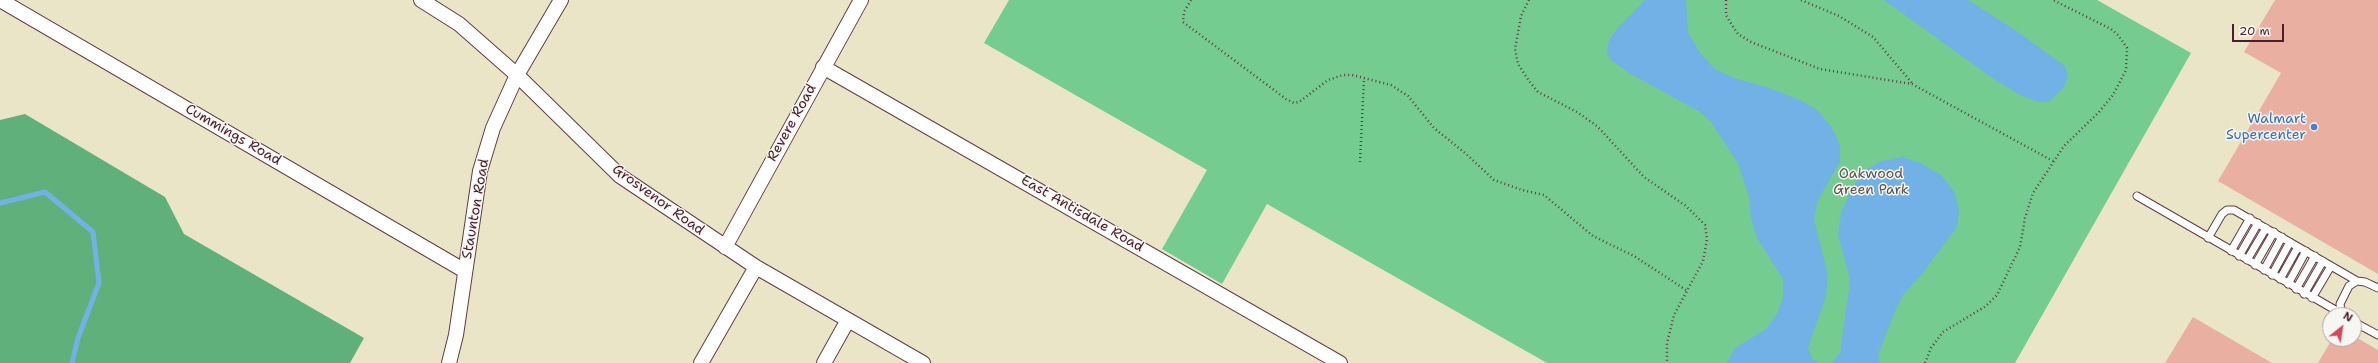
<!DOCTYPE html>
<style>
body{margin:0}
#map{position:relative;width:2378px;height:363px;overflow:hidden;background:#ebe5c8;font-family:"Shantell Sans",sans-serif}
canvas{display:block}
.north{position:absolute;left:2322px;top:307px;width:40px;height:40px;box-sizing:border-box;background:#f6f6f2;border:1px solid #b1a0a2;border-radius:50%;rotate:30deg;font-size:11px;font-weight:700;line-height:16px;text-align:center;color:#4a1f2b}
.north::after{content:'';display:block;margin:auto;width:14px;height:18px;background:#d1495b;clip-path:polygon(50% 0,100% 100%,50% 72%,0 100%)}
.scale{position:absolute;left:2232px;top:24px;width:52px;height:18px;box-sizing:border-box;border:2px solid #4a1f2b;border-top:0;padding-left:5px;font-size:12px;line-height:14px;white-space:nowrap;color:#4a1f2b;-webkit-text-stroke:3px #f6f6f2;paint-order:stroke}
</style>
<div id="map">
<canvas width="2378" height="363"></canvas>
<div class="north">N</div>
<div class="scale">20 m</div>
</div>
<script>
const context = document.querySelector('canvas').getContext('2d');
context.lineJoin = 'round';
function paint(path, color) { context.fillStyle = color; context.fill(path, 'evenodd'); }
const toPath = rows => new Path2D(rows.map(r => 'M' + r).join(''));
function trace(path, color, width, dash) { context.strokeStyle = color; context.lineWidth = width; context.lineCap = dash ? 'butt' : 'round'; context.setLineDash(dash || []); context.stroke(path); }
function write(font, color, halo, rows, align = 'center') {
  context.font = font + ' "Shantell Sans",sans-serif'; context.lineWidth = 3; context.setLineDash([]); context.textBaseline = 'middle'; context.strokeStyle = halo; context.fillStyle = color; for (const [text, x, y, turn = 0] of rows) {
    context.save(); context.translate(x, y); context.rotate((+turn || 0) * Math.PI / 180); context.textAlign = isNaN(turn) ? turn : align; if (halo) context.strokeText(text, 0, 0); context.fillText(text, 0, 0); context.restore();
  }
}
paint(toPath([
 [1009,0,2097,0,2191,53,2015,363,1547,363,1267,204,1222,284,1162,249,1207,170,984,43]
]), '#75cc91');
paint(toPath([
 [25,114,165,197,184,234,364,338,350,363,0,363,0,120]
]), '#60b07b');
paint(toPath([
 [1645,0,1686,0,1688,32,1700,53,1716,70,1737,79,1766,87,1800,100,1817,110,1831,126,1840,145,1840,162,1818,200,1814,219,1828,275,1826,296,1808,348,1812,359,1820,363,1727,363,1735,348,1766,329,1777,314,1783,297,1783,279,1757,238,1751,218,1749,197,1738,163,1711,122,1700,112,1629,73,1611,60,1607,52,1609,40,1616,30],
 [1884,0,1968,0,2015,30,2065,66,2068,75,2065,86,2049,102,2038,102,2018,94,1992,78],
 [1903,157,1920,163,1941,175,1954,191,1959,209,1957,227,1922,274,1904,294,1896,309,1878,355,1880,363,1832,363,1840,353,1849,289,1850,279,1838,235,1841,213,1852,188,1864,171,1881,161]
]), '#72b1e5');
trace(toPath([
 [0,203,45,192,93,232,99,283,78,338,72,363]
]), '#72b1e5', 5);
paint(toPath([
 [2275,0,2378,0,2378,274,2218,181,2281,73,2244,52],
 [2193,317,2272,363,2165,363],
 [2354,336,2378,350,2378,363,2318,363,2332,339,2354,339]
]), '#e9b0a2');
const lane = toPath([
 [2137,196,2344,315],
 [2208,238,2222,214,2227,210,2234,210,2357,281],
 [2231,251,2250,218],
 [2239,256,2258,223],
 [2247,260,2266,228],
 [2255,265,2274,232],
 [2264,270,2282,237],
 [2272,275,2290,242],
 [2280,279,2298,247],
 [2288,284,2306,251],
 [2296,289,2315,256],
 [2304,294,2323,261],
 [2312,298,2331,266],
 [2344,315,2341,310,2340,304,2349,286,2357,281,2365,282,2378,288],
 [2354,322,2378,335]
]);
const street = toPath([
 [0,0,465,271],
 [421,0,459,24,517,75,620,176,756,267,923,363],
 [823,67,1340,363],
 [725,247,861,0],
 [449,363,456,335,480,171,493,128,517,75,561,0],
 [701,363,756,267],
 [824,363,848,320]
]);
trace(lane, '#623d43', 9);
trace(street, '#623d43', 16);
trace(toPath([
 [1191,0,1184,12,1183,22,1286,99,1294,103,1299,102,1328,80,1343,75,1352,75,1391,85,1408,96,1434,128,1465,153,1494,180,1522,190,1544,195,1593,236,1634,256,1686,290],
 [1529,0,1521,16,1515,49,1518,64,1529,81,1538,92,1577,112,1597,126,1644,177,1686,206,1705,225,1707,239,1703,261,1674,315,1667,343,1667,363],
 [1726,0,1726,15,1732,25,1738,34,1751,42,1820,69,1912,84,2053,161],
 [1801,0,1839,16,1873,37,1912,83],
 [1360,162,1364,78],
 [1925,363,1931,348,1943,332,1986,306,1997,295,2020,247,2025,218,2033,193,2064,146,2099,112,2113,95,2126,70,2127,48,2118,35,2111,29,2053,0]
]), '#623d43', 2.5, [1, 3]);
trace(lane, '#fff', 7);
trace(street, '#fff', 14);
for (const [x, y, r, color] of [
 [2314,127,4,"#3f7fe0"]
]) { const dot = new Path2D(); dot.arc(x, y, r, 0, 2 * Math.PI); context.fillStyle = color; context.fill(dot); trace(dot, '#f6f6f2', 1.5); }
write('14px', '#366cbe', '#f6f6f2', [
 ["Walmart",2306,119],
 ["Supercenter",2306,135]
], 'right');
write('14px', '#4a1f2b', '#f6f6f2', [
 ["Revere Road",792,123,-61],
 ["Cummings Road",233,135,30],
 ["Grosvenor Road",658,200,36],
 ["Staunton Road",476,209,-80],
 ["East Antisdale Road",1082,214,30]
]);
write('14px', '#57534a', '#f6f6f2', [
 ["Oakwood",1871,174],
 ["Green Park",1871,190]
]);
</script>
